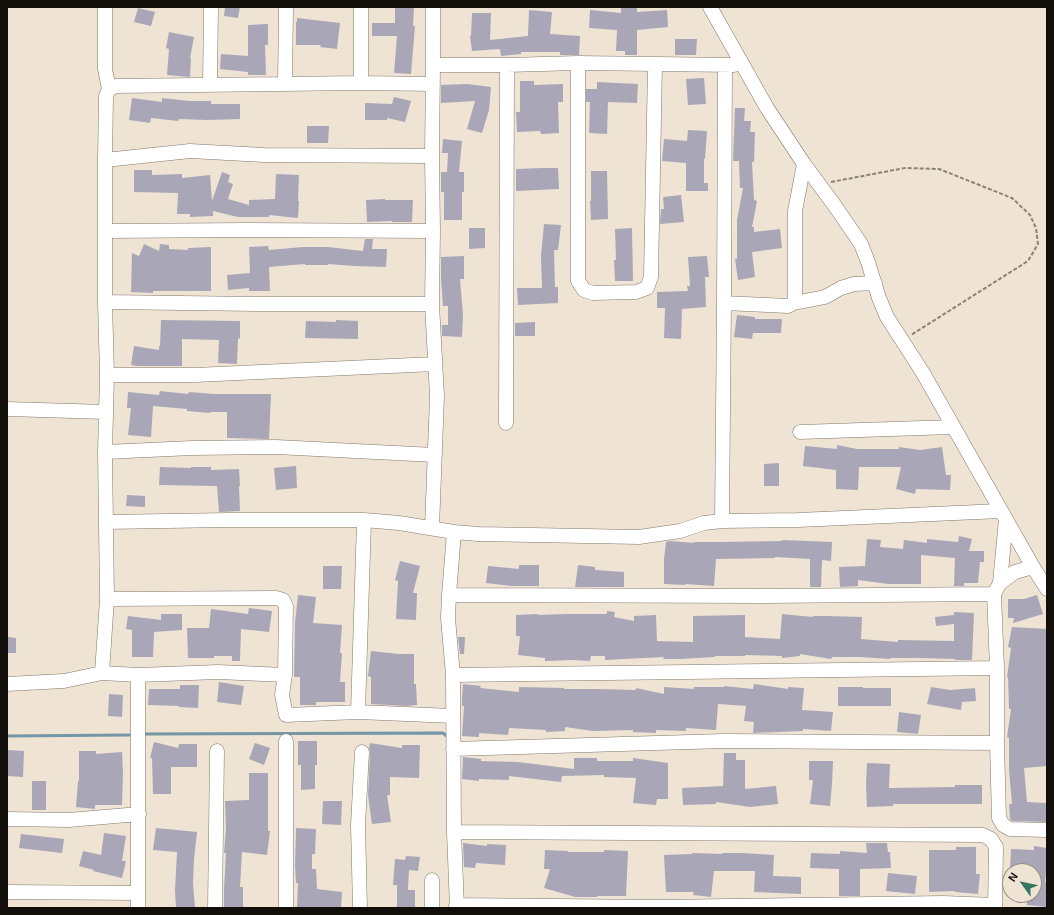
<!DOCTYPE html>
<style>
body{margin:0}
#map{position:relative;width:1054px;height:915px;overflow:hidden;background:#efe3d4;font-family:Helvetica,sans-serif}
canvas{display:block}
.frame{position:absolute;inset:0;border:8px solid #120e09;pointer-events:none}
.north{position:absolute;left:1002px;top:863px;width:40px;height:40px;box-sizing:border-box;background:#efe3d4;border:1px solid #978e83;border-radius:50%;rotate:303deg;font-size:11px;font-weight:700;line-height:16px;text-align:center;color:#120e09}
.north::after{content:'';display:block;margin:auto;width:14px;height:18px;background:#377460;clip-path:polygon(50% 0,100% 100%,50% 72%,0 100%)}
</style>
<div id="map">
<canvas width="1054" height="915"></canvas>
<div class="frame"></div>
<div class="north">N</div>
</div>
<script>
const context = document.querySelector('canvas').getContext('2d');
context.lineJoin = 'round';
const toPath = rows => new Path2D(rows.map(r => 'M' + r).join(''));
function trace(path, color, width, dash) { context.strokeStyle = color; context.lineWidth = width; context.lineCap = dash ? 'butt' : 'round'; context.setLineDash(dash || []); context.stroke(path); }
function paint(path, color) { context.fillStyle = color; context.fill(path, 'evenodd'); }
trace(toPath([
 [142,734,443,733,449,738],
 [7,736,129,735]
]), '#7397a6', 3);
paint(toPath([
 [225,7,240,7,238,18,224,16],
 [395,7,414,7,413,26,415,26,411,74,394,73,397,36,372,36,372,23,395,23],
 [621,7,637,7,637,12,667,10,668,27,637,30,637,55,625,55,625,51,616,51,617,30,589,28,590,10,621,13],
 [138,8,155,12,151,26,134,22],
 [529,10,552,12,550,34,580,36,579,55,560,55,560,52,521,52,521,54,501,56,500,49,472,51,470,36,471,36,472,13,491,13,490,40,528,36],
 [297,18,340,23,337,49,320,47,321,45,296,45,296,22,297,22],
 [268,24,268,45,265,45,266,75,248,75,248,72,220,69,221,54,248,56,248,25],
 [169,32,194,37,190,58,191,58,190,77,167,75,169,49,166,48],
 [675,39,697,39,696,55,675,55],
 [704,78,706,104,688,105,686,79],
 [520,81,534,81,534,85,563,84,563,102,558,102,559,133,541,134,540,131,517,132,516,112,520,112],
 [597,82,638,84,637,103,608,102,607,134,589,133,590,102,586,102,586,89,597,89],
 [467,84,491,87,489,110,482,133,467,129,475,101,441,103,441,85],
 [394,97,411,101,405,122,387,118,387,120,365,120,365,103,392,104],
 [132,98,162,102,162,98,189,101,211,101,211,104,240,104,240,119,207,120,179,119,178,121,151,118,150,123,129,120],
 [735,108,745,108,744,121,751,121,750,132,755,132,754,162,752,162,754,200,757,201,752,227,754,227,754,232,780,229,782,248,752,252,755,277,738,280,735,259,737,259,737,220,743,188,740,188,739,161,733,161],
 [307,126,329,126,328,143,307,143],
 [688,130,707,131,705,159,704,159,704,183,708,183,708,191,686,191,686,163,662,161,664,139,687,141],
 [443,139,462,141,459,172,464,172,464,192,462,192,462,220,444,220,444,192,441,192,441,172,447,172,448,153,442,153],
 [543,168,558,168,559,189,516,191,516,169],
 [134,170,152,170,152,175,182,174,182,178,210,175,212,201,222,172,230,175,228,182,233,184,228,199,249,205,249,200,275,199,276,174,299,175,298,201,299,201,298,218,269,215,269,217,238,217,213,211,213,216,190,217,190,214,177,214,178,193,134,192],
 [591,171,607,171,608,219,591,220,590,201,591,201],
 [681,195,684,222,660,224,661,209,664,209,663,197],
 [385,199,385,200,413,200,412,222,392,222,392,221,367,222,366,200],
 [544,224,561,225,558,250,554,250,555,287,558,287,558,303,518,305,517,288,542,288,541,256],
 [469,228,485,228,485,248,469,249],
 [632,228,633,281,615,281,614,260,616,260,615,229],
 [365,239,373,239,372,249,387,249,386,267,354,266,328,264,328,265,305,265,305,264,269,267,270,291,249,291,249,288,228,290,227,275,250,273,249,247,268,246,269,250,303,247,328,247,363,251],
 [144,244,159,251,160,244,169,245,169,249,188,250,188,248,211,247,211,291,153,291,153,293,131,292,132,253,139,256],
 [464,256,464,279,460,279,463,315,462,337,442,336,442,325,448,325,448,306,443,306,441,279,441,257],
 [707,256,709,277,705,277,706,307,682,309,681,339,664,338,665,308,657,308,657,292,688,291,687,286,690,286,688,257],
 [737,315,755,317,755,319,782,319,781,333,753,333,752,339,734,337],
 [161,320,240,321,240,338,238,339,237,364,218,363,219,340,182,339,182,366,137,366,131,365,134,346,159,350,159,346,160,346],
 [336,320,358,321,358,339,305,338,306,321,336,322],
 [535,322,535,336,515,336,515,323],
 [160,391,188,394,189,392,214,394,271,394,269,439,227,438,227,412,210,412,210,413,187,411,187,409,153,406,151,437,128,435,131,408,127,408,128,392,159,395],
 [837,445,857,449,899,449,899,447,920,450,942,447,946,475,951,475,950,490,916,489,915,494,896,489,901,467,859,467,858,490,836,489,836,470,803,466,805,446,837,449],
 [779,463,779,486,764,486,764,464],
 [296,466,297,488,276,490,274,468],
 [160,467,191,468,191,467,211,467,211,470,239,469,240,486,239,486,240,511,219,512,217,486,159,485],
 [127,495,145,496,145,507,126,506],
 [959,536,972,539,969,551,984,551,984,562,980,562,978,583,964,583,964,586,954,586,955,558,921,555,921,584,889,584,858,580,858,586,840,587,839,567,865,566,867,539,881,540,880,547,903,549,904,540,927,543,927,539,958,542],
 [782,540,832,542,831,561,822,560,821,587,810,587,810,559,775,557,775,558,716,559,714,586,685,584,685,585,664,584,664,559,666,542,670,541,694,543,694,542,720,542,782,541],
 [400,561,420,566,413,593,417,593,416,620,396,619,398,581,395,580],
 [519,565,539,565,539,586,512,586,486,583,488,566,519,569],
 [578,565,595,567,595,570,624,572,624,587,575,587],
 [323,566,342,566,341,589,323,589],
 [298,595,316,597,313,623,342,625,340,653,342,653,340,682,345,682,345,702,316,702,316,705,300,705,300,677,294,677,295,623],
 [1037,595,1043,614,1013,623,1014,618,1008,618,1008,599,1024,599],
 [249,608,272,611,269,632,241,629,240,661,232,661,232,656,214,656,214,658,188,658,187,628,209,628,211,609,248,614],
 [607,611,615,612,614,617,634,621,634,616,656,615,657,641,693,642,693,616,745,615,745,637,780,639,782,614,813,617,813,616,828,616,862,617,861,639,898,642,898,640,954,641,954,624,936,626,935,617,954,615,954,612,974,613,972,660,955,660,955,659,920,658,890,658,890,659,860,657,832,657,831,659,800,654,800,656,782,658,782,656,745,655,745,656,715,656,715,657,680,659,663,659,664,657,605,660,605,656,591,656,590,661,573,660,545,661,545,658,518,655,520,636,516,636,516,615,538,614,538,615,567,614,607,614],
 [161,614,182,614,182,630,154,632,153,657,132,657,132,630,126,629,128,616,161,620],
 [1012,627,1047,629,1047,766,1024,768,1027,802,1047,803,1047,822,1012,821,1010,819,1009,804,1012,804,1009,770,1009,738,1007,737,1011,709,1009,709,1008,677,1007,677,1011,648,1008,647],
 [8,637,16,638,16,653,7,653],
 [458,637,465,637,464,654,460,654],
 [371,651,399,654,414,654,414,684,416,684,417,705,406,706,371,704,371,677,368,676],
 [219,682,244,686,241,705,217,702],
 [463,684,481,686,480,688,519,692,519,687,564,688,564,689,596,689,636,690,636,688,664,694,664,687,694,689,694,687,724,687,724,686,753,689,754,684,788,689,788,687,804,688,802,710,833,712,831,731,803,729,803,731,753,733,754,722,744,721,746,706,718,704,716,730,686,728,686,731,656,730,656,733,633,732,633,730,593,731,565,727,565,731,546,732,546,730,509,728,508,735,479,733,479,737,462,736,464,706,462,706,462,699],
 [180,685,199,685,198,708,179,707,179,706,148,705,149,689,180,689],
 [838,687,863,687,863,688,891,688,891,706,838,706],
 [931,687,950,690,975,688,976,701,962,702,961,710,927,704],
 [109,694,123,695,122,717,108,716],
 [899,712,921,715,918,734,897,732],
 [298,741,317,741,317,765,315,765,315,789,301,790,301,765,298,765],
 [154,742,178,748,179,744,197,744,197,767,171,767,171,794,153,794,152,758,150,758],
 [255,743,270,748,264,765,249,759],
 [370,743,402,748,402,745,420,745,419,778,390,777,390,795,387,795,391,822,372,824,368,795,370,752,369,748],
 [7,750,24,751,23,777,7,776],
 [79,751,96,751,96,754,122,752,123,774,122,805,95,805,95,809,76,807,78,781,79,781],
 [724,753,736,753,736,760,745,760,745,789,776,786,778,804,750,807,716,802,716,804,683,805,682,788,723,786],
 [463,757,481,759,481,761,518,762,574,769,574,758,597,758,597,761,633,761,633,758,668,763,668,799,657,799,656,805,633,803,636,778,604,777,604,775,562,776,561,782,509,776,509,780,479,779,479,781,462,779],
 [809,761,833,761,832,784,830,806,810,804,813,780,809,780],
 [867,763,890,764,889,788,955,787,955,785,982,785,982,804,893,804,893,806,867,807,866,784],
 [249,773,268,773,268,831,270,831,267,855,242,852,240,887,243,887,243,908,224,908,224,889,226,853,224,853,226,828,225,801,249,800],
 [32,781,46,781,46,810,32,810],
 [323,801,342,801,341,825,322,824],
 [156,828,197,832,194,859,193,883,195,908,176,908,175,890,177,852,153,850],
 [296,828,316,829,315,854,312,854,312,869,316,869,317,889,342,892,341,908,297,908,298,883,296,883,295,864],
 [104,833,126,836,122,861,126,861,122,878,93,871,94,870,79,866,83,851,101,855],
 [21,834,64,839,62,853,19,848],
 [463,843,487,846,487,844,506,845,505,865,476,863,475,868,464,867],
 [866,843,887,843,888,852,890,852,891,868,860,869,860,896,839,896,839,869,810,868,811,853,840,854,840,851,867,853],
 [1034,846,1047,848,1047,867,1045,882,1047,883,1047,907,1027,905,1027,902,1012,900,1012,895,1034,895,1037,871,1010,870,1011,849,1034,850],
 [956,847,976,847,976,874,980,874,978,894,955,892,955,891,929,892,929,850,956,850],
 [545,850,568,851,568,852,604,852,604,850,628,851,626,896,597,896,597,897,575,897,544,888,550,869,544,869],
 [692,853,722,854,722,853,742,853,774,855,773,876,801,877,801,894,754,892,755,871,714,871,711,897,693,895,694,892,666,892,664,855,692,854],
 [406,856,420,857,418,871,409,870,408,890,415,890,415,908,397,908,397,885,393,885,395,859,405,860],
 [888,873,917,876,915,894,886,891]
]), '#a9a7b7');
const minor = toPath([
 [105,7,105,69,109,89],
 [361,7,361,83],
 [710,7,767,108,804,164,835,206,861,244,868,262,879,298,887,317,923,373,1033,567,1047,589],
 [578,63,578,281,584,290,593,293,636,292,647,288,651,277,655,65],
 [433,65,507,65,578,63,734,65],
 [285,84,286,7],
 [210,85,211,7],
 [105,160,190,151,264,155,432,156],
 [105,231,247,230,433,231],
 [105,302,257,304,432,304],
 [724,303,788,306,794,303,825,297,841,288,854,284,875,283],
 [794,303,795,297,795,211,804,164],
 [107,375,195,375,435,364],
 [7,409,106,412],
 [506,423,507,65],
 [800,432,953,427],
 [105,452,192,448,276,447,435,455],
 [722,521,724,303,725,65],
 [106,522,228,520,364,520,399,523,454,532],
 [432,528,437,396,432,304,433,231,432,156,433,65,433,7],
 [1033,567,1015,572,1000,583,994,594,997,668,997,743,999,818,1003,825,1010,829,1047,830],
 [1000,583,1006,519],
 [449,595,454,532,478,534,639,537,680,531,704,523,722,521,798,520,1001,511],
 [107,599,276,598,283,600,286,606,285,675,282,695,286,715,358,712,453,716],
 [138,675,138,908],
 [285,675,218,672,138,675,102,673,107,599,105,452,107,375,105,302,105,160,106,96,109,89,116,86,361,83,433,84],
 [453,675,997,668],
 [7,684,64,681,102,673],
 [358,712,364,520],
 [286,741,286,908],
 [453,749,724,741,997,743],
 [7,819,69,820,139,814],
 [454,832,983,835,991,839,996,847,995,908],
 [7,892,138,893],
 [456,905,659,907,943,903,995,905],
 [215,908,217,751],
 [360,908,358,825,362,752],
 [432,908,432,880],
 [457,908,454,832,453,675,448,618,449,595,764,596,994,594]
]);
trace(minor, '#81776a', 15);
trace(toPath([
 [831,182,905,168,939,169,1012,198,1030,215,1036,228,1038,244,1028,261,911,335]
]), '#8a8277', 2, [4, 2]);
trace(minor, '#fff', 14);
</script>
